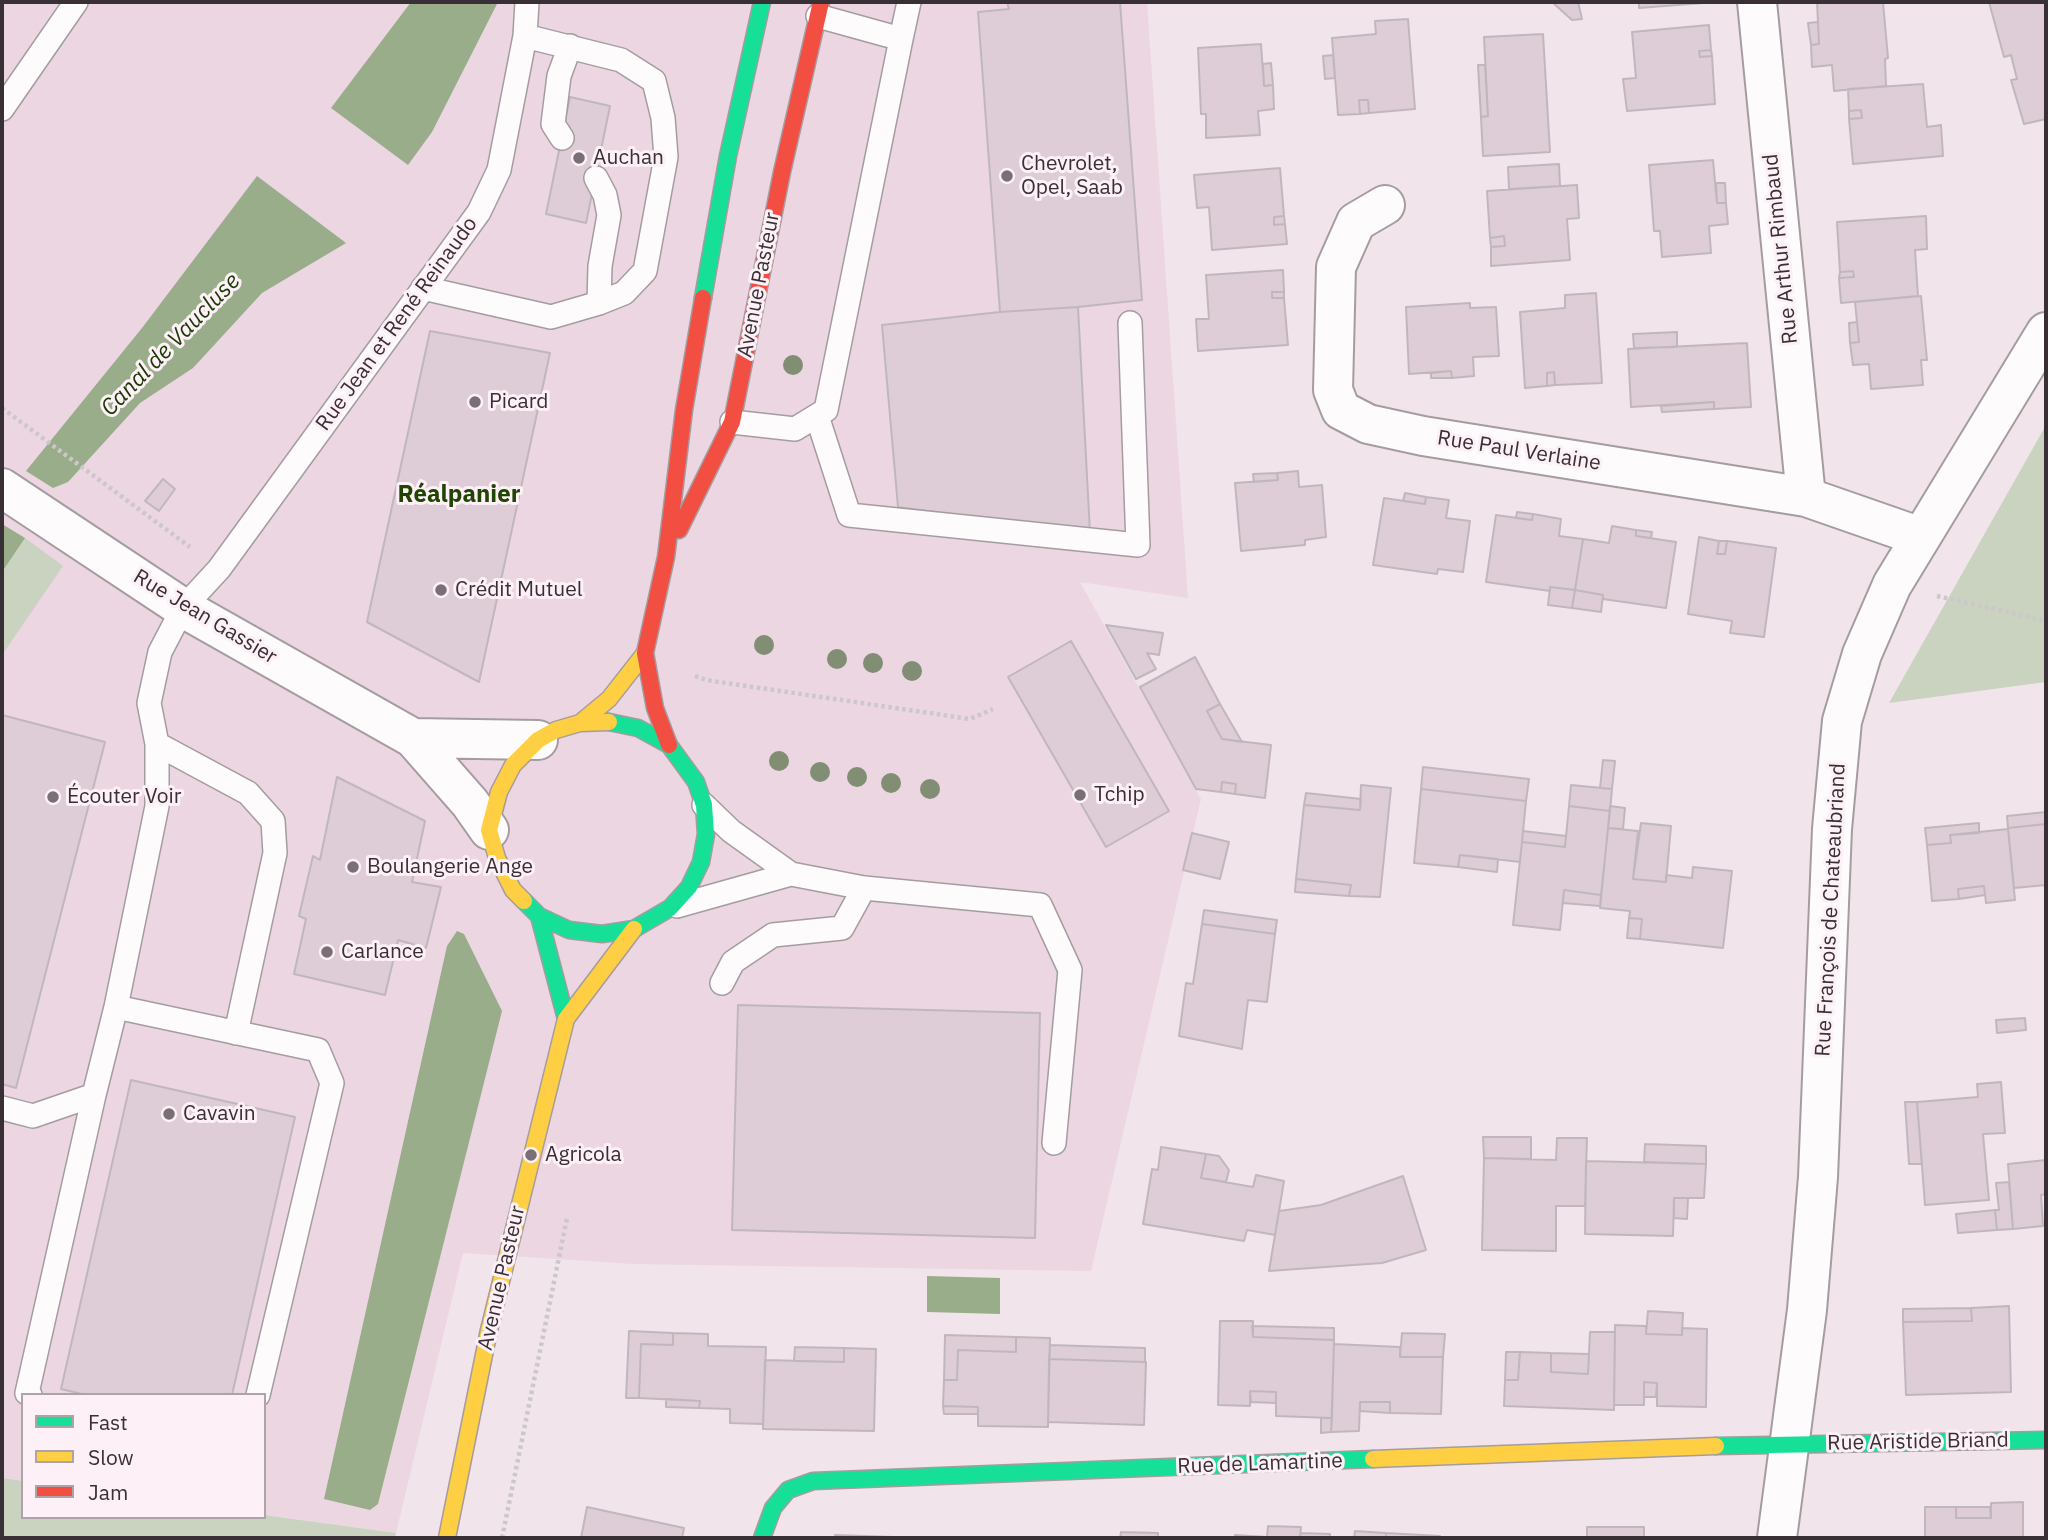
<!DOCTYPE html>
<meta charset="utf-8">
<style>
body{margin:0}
#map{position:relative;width:2048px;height:1540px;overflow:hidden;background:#f1e5eb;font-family:"IBM Plex Sans",sans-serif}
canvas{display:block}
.frame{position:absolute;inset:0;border:4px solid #383034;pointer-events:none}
.legend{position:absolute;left:21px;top:1393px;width:245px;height:126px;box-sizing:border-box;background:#fdf0f7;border:2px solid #aea3a9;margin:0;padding:9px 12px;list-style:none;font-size:21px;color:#383034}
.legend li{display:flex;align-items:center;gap:14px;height:35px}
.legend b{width:35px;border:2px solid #aea3a9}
</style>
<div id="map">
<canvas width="2048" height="1540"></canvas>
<div class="frame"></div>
<ul class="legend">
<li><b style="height:9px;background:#16e098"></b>Fast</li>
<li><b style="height:9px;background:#ffcf43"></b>Slow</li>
<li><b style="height:9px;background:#f24e42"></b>Jam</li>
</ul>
</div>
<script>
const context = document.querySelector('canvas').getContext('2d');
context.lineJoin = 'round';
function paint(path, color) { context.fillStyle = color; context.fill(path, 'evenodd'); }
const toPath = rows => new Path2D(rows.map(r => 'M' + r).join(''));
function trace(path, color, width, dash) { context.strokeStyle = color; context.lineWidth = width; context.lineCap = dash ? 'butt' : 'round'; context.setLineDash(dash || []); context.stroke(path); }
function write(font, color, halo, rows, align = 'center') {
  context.font = font + ' "IBM Plex Sans",sans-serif'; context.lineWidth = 6; context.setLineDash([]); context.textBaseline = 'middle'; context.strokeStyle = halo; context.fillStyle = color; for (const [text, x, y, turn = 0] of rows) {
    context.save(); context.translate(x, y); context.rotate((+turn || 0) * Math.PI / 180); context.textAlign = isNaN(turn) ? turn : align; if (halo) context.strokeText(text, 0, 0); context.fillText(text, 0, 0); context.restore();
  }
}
paint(toPath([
 [2,2,1147,2,1188,598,1080,582,1201,799,1091,1271,634,1264,463,1253,396,1533,264,1515,264,1395,23,1395,23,1481,2,1478]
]), '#ebd6e1');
paint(toPath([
 [2046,425,2046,682,1889,703],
 [25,538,63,566,2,655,2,572],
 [2,1478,23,1481,23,1517,264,1517,264,1515,396,1533,395,1538,2,1538]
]), '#c9d3c0');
paint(toPath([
 [411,2,498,2,432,132,408,165,331,108],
 [257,176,346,243,262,293,193,368,140,403,68,482,53,488,26,471,142,328],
 [2,524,25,538,2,572],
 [457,931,464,934,502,1011,378,1504,370,1510,324,1499,447,946],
 [927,1276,1000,1278,1000,1314,927,1312]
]), '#99ad8b');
const building = toPath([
 [1007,2,1120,2,1142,300,1078,307,1000,312,978,12,1009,9,1007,2],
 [1552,2,1578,2,1582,19,1572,20,1552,2],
 [1639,2,1704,2,1704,3,1639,8,1639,2],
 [1817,2,1883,2,1888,58,1885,59,1886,86,1834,91,1832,65,1812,67,1811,45,1819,44,1817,2],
 [1989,2,2046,2,2046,119,2024,124,2011,80,2017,79,2011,55,2004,57,1989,2],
 [1408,19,1415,109,1369,113,1368,100,1359,100,1360,114,1338,115,1332,38,1376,34,1375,21,1408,19],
 [1818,22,1819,44,1811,45,1808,23,1818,22],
 [1709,25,1711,50,1699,51,1700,57,1712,56,1715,104,1627,111,1623,79,1636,78,1632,32,1709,25],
 [1543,34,1550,152,1483,156,1481,117,1488,116,1484,37,1543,34],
 [1261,44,1264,86,1273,85,1274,109,1258,111,1260,135,1206,138,1206,114,1201,114,1198,48,1261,44],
 [1711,50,1712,56,1700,57,1699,51,1711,50],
 [1333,55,1335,78,1325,79,1323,56,1333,55],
 [1271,63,1273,85,1264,86,1263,64,1271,63],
 [1478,65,1485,65,1488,116,1481,117,1478,65],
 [1923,84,1927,127,1941,125,1943,156,1853,164,1849,119,1862,118,1861,110,1849,111,1848,89,1923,84],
 [570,97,610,106,586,223,546,214,570,97],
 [1359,100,1368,100,1369,113,1360,114,1359,100],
 [1861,110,1862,118,1849,119,1849,111,1861,110],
 [1713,160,1717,203,1726,203,1728,224,1709,226,1711,253,1662,257,1660,231,1654,231,1649,165,1713,160],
 [1559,164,1560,186,1509,189,1508,167,1559,164],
 [1280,168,1284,216,1274,217,1274,225,1285,224,1287,244,1212,250,1209,207,1197,208,1194,175,1280,168],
 [1716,183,1725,183,1726,203,1717,203,1716,183],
 [1577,185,1579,218,1567,219,1570,260,1491,266,1491,247,1505,246,1504,236,1490,238,1487,191,1577,185],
 [1284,216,1285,224,1274,225,1274,217,1284,216],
 [1926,216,1927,249,1915,250,1918,296,1841,303,1839,278,1854,277,1853,271,1840,272,1837,222,1926,216],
 [1504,236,1505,246,1491,247,1490,238,1504,236],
 [1283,270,1284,292,1272,292,1272,298,1284,298,1288,345,1198,351,1196,319,1209,319,1206,275,1283,270],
 [1853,271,1854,277,1839,278,1840,272,1853,271],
 [1272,292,1284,292,1284,298,1272,298,1272,292],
 [1596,293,1602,383,1555,385,1554,372,1547,373,1547,386,1525,388,1520,312,1565,308,1565,295,1596,293],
 [1921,296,1927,360,1921,360,1923,385,1871,389,1869,364,1853,365,1850,343,1859,342,1855,302,1921,296],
 [1470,303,1470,308,1496,307,1499,356,1473,357,1474,376,1452,378,1451,371,1409,374,1406,307,1470,303],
 [1078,307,1090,533,898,507,882,325,1000,312,1078,307],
 [1857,322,1859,342,1850,343,1849,323,1857,322],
 [430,331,550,353,479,682,367,622,430,331],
 [1677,332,1677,347,1634,348,1633,334,1677,332],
 [1747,343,1751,407,1714,409,1714,402,1631,407,1628,349,1747,343],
 [1451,371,1452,378,1431,378,1431,373,1451,371],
 [1554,372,1555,385,1547,386,1547,373,1554,372],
 [1714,402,1714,409,1662,412,1661,406,1714,402],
 [1298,471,1299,487,1322,485,1326,537,1305,540,1305,545,1241,551,1235,483,1278,480,1277,473,1298,471],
 [1277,473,1278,480,1254,482,1253,474,1277,473],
 [163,479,175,489,159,511,145,501,163,479],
 [1405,493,1426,497,1425,504,1403,501,1405,493],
 [1426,497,1449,500,1446,518,1470,521,1463,572,1438,569,1437,574,1373,565,1384,498,1425,504,1426,497],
 [1517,512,1533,514,1532,520,1516,518,1517,512],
 [1533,514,1561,519,1559,536,1583,539,1575,590,1550,587,1550,591,1486,582,1496,515,1532,520,1533,514],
 [1612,526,1636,530,1636,536,1676,542,1666,608,1603,599,1603,595,1575,590,1583,539,1609,543,1612,526],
 [1636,530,1652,532,1651,538,1636,536,1636,530],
 [1699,537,1719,541,1717,554,1725,554,1727,541,1776,548,1764,637,1730,633,1732,621,1688,614,1699,537],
 [1719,541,1727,541,1725,554,1717,554,1719,541],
 [1550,587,1575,590,1572,608,1548,605,1550,587],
 [1575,590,1603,595,1601,612,1572,608,1575,590],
 [1106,625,1163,633,1159,655,1147,653,1156,669,1136,679,1106,625],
 [1071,641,1169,811,1106,847,1008,677,1071,641],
 [1195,657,1220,704,1207,711,1222,739,1271,745,1265,798,1235,794,1236,784,1222,782,1221,792,1196,789,1140,687,1195,657],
 [1220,704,1242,742,1222,739,1207,711,1220,704],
 [2,715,105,742,16,1088,2,1084,2,715],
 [1603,760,1615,761,1612,789,1600,788,1603,760],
 [1423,767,1529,779,1526,801,1421,789,1423,767],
 [337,777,425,821,412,882,441,887,426,948,398,940,385,995,294,974,306,919,299,916,313,856,320,860,337,777],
 [1222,782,1236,784,1235,794,1221,792,1222,782],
 [1361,785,1391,788,1380,897,1349,896,1351,885,1296,879,1304,805,1360,810,1361,785],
 [1571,785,1612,789,1610,811,1569,806,1571,785],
 [1421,789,1526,801,1520,862,1460,855,1458,867,1414,863,1421,789],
 [1306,793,1361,799,1360,810,1304,805,1306,793],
 [1569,806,1610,811,1601,895,1564,890,1560,930,1513,925,1522,842,1565,847,1569,806],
 [1610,806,1625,808,1623,829,1608,828,1610,806],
 [2046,812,2046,824,2008,828,2007,816,2046,812],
 [1641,823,1671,826,1666,882,1633,879,1641,823],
 [1979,823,1979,833,1950,835,1951,843,1927,845,1925,828,1979,823],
 [2046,824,2046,885,2014,888,2008,828,2046,824],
 [1608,828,1638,831,1633,879,1666,882,1666,875,1692,878,1693,867,1732,871,1723,948,1640,939,1642,919,1629,918,1630,911,1600,908,1608,828],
 [2008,829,2015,900,1986,903,1984,886,1958,889,1959,899,1932,901,1927,845,1951,843,1950,835,2008,829],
 [1523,831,1566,836,1565,847,1522,842,1523,831],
 [1192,833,1229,842,1220,879,1183,870,1192,833],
 [1460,855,1498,859,1497,872,1458,867,1460,855],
 [1296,879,1351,885,1349,896,1295,892,1296,879],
 [1984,886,1985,895,1959,899,1958,889,1984,886],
 [1564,890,1601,895,1600,906,1563,903,1564,890],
 [1204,910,1277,920,1275,934,1202,924,1204,910],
 [1629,918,1642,919,1640,939,1627,938,1629,918],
 [1202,924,1275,934,1267,1002,1248,1000,1242,1049,1179,1036,1186,983,1193,984,1202,924],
 [738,1005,1040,1013,1035,1238,732,1230,738,1005],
 [2025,1018,2026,1030,1997,1033,1996,1020,2025,1018],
 [131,1080,295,1117,232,1395,86,1395,61,1389,131,1080],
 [2001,1082,2005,1133,1983,1134,1989,1200,1925,1205,1917,1102,1978,1097,1977,1084,2001,1082],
 [1905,1102,1917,1102,1922,1164,1909,1164,1905,1102],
 [1483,1137,1531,1137,1531,1159,1484,1158,1483,1137],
 [1557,1138,1587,1138,1585,1206,1556,1206,1556,1251,1482,1250,1484,1158,1556,1160,1557,1138],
 [1645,1144,1706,1146,1706,1164,1644,1162,1645,1144],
 [1161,1147,1206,1154,1201,1178,1253,1187,1256,1175,1284,1181,1275,1235,1247,1230,1244,1241,1143,1224,1152,1169,1158,1170,1161,1147],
 [1206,1154,1219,1156,1229,1170,1226,1182,1201,1178,1206,1154],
 [2046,1160,2046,1194,2041,1195,2043,1226,2013,1229,2008,1164,2046,1160],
 [1586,1161,1706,1164,1704,1198,1674,1198,1673,1236,1585,1234,1586,1161],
 [1403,1176,1426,1250,1382,1263,1269,1271,1279,1211,1321,1205,1403,1176],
 [2009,1182,2013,1229,1997,1230,1995,1210,1999,1210,1996,1183,2009,1182],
 [1674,1198,1688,1198,1687,1219,1674,1218,1674,1198],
 [1995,1210,1997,1230,1958,1233,1956,1214,1995,1210],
 [2009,1306,2011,1392,1906,1395,1903,1322,1972,1321,1971,1308,2009,1306],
 [1971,1308,1972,1321,1903,1322,1903,1309,1971,1308],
 [1648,1311,1683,1313,1682,1335,1646,1334,1648,1311],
 [1220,1321,1253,1321,1253,1337,1334,1340,1332,1418,1276,1416,1276,1392,1250,1391,1250,1406,1218,1405,1220,1321],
 [1615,1325,1646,1326,1646,1334,1682,1335,1682,1328,1707,1329,1706,1407,1657,1406,1657,1383,1644,1382,1644,1405,1614,1405,1615,1325],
 [1252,1326,1334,1328,1334,1340,1253,1337,1252,1326],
 [629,1331,673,1333,673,1345,641,1344,639,1398,626,1398,629,1331],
 [1590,1332,1615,1332,1614,1410,1504,1406,1505,1380,1518,1380,1520,1352,1551,1353,1551,1372,1588,1374,1590,1332],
 [673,1333,708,1334,708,1346,766,1347,763,1424,730,1423,730,1409,699,1408,700,1401,639,1398,641,1344,673,1345,673,1333],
 [1402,1333,1445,1334,1443,1357,1400,1357,1402,1333],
 [945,1335,1016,1337,1016,1352,958,1350,957,1380,944,1380,945,1335],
 [1016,1337,1050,1338,1048,1427,978,1426,978,1407,943,1406,944,1380,957,1380,958,1350,1016,1352,1016,1337],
 [1334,1344,1400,1347,1400,1357,1443,1357,1441,1414,1390,1413,1390,1402,1360,1402,1359,1431,1331,1432,1334,1344],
 [1050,1345,1145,1348,1145,1362,1049,1359,1050,1345],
 [795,1347,844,1348,844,1362,794,1361,795,1347],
 [844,1348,876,1349,874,1431,763,1429,765,1360,844,1362,844,1348],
 [1506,1352,1520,1352,1518,1380,1505,1380,1506,1352],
 [1551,1353,1589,1354,1588,1374,1551,1372,1551,1353],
 [1049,1359,1146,1362,1144,1425,1048,1422,1049,1359],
 [1644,1382,1657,1383,1656,1397,1644,1397,1644,1382],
 [1250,1391,1276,1392,1276,1403,1251,1402,1250,1391],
 [666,1399,700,1401,699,1408,666,1407,666,1399],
 [1360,1402,1390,1402,1390,1413,1360,1411,1360,1402],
 [943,1406,978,1407,978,1414,944,1414,943,1406],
 [1321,1418,1332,1418,1331,1432,1321,1433,1321,1418],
 [2023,1502,2023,1538,1925,1538,1925,1507,1956,1507,1956,1518,1991,1518,1991,1503,2023,1502],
 [587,1507,684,1528,682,1538,581,1538,587,1507],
 [1956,1507,1990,1507,1991,1518,1956,1518,1956,1507],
 [1268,1526,1301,1527,1300,1538,1267,1537,1268,1526],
 [1587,1527,1644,1527,1644,1538,1587,1538,1587,1527],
 [1355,1531,1386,1533,1386,1538,1354,1538,1355,1531],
 [1121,1532,1158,1533,1158,1538,1120,1538,1121,1532],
 [1301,1533,1330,1534,1330,1538,1300,1538,1301,1533],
 [1386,1533,1440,1536,1440,1538,1386,1538,1386,1533],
 [835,1535,894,1537,894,1538,835,1538,835,1535],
 [1235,1535,1267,1537,1285,1538,1235,1538,1235,1535]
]);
paint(building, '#decdd6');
trace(building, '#c0b7bc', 2);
const lane = toPath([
 [901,39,909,2],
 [2,109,76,2],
 [562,138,553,124,559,76,570,46],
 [596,178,605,195,609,215,600,266,599,303],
 [423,288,551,317,599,303,624,293,645,271,666,157,663,118,654,81,621,60,525,36],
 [817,416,849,515,1138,545,1130,323],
 [732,422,795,429,826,410,901,39,818,16],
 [157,744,248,793,273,821,275,853,236,1033],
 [704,805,731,831,791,874,864,888,1040,905,1070,970,1054,1143],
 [677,906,791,874],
 [722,983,733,962,773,935,842,928,864,888],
 [2,1108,33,1116,94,1095],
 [30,1395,27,1393,94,1095,116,1007],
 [258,1395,332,1083,318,1050,116,1007,157,806,157,744,149,703,160,652,183,608,219,569,479,212,499,170,525,36,527,2]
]);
const street = toPath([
 [1757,2,1806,497],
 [1385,205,1356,222,1336,267,1333,390,1341,410,1368,424,1423,436,1806,497,1921,537],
 [2,488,183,608,413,738,470,803,489,830],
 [413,738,538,740],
 [1777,1538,1807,1310,1818,1177,1832,829,1842,721,1862,654,1892,585,2046,332]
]);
const fast = toPath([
 [703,298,728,156,762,2],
 [524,901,539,916,569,930,602,934,634,929,670,908,689,887,701,862,706,834,704,805,696,782,669,745,638,728,609,722],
 [539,916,566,1019],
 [1716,1446,2046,1440],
 [762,1538,773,1508,788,1490,813,1481,1373,1459]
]);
const slow = toPath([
 [580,723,609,699,645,653],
 [524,901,513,890,497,858,489,830,499,792,513,765,538,740,556,730,580,723,609,722],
 [1373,1459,1716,1446],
 [447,1538,489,1330,566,1019,634,929]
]);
const jam = toPath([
 [679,530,732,422,782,172,821,2],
 [669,745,655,708,645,653,666,557,684,410,703,298]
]);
trace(lane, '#a59ca0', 26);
trace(street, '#a59ca0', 42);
trace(fast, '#a59ca0', 19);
trace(slow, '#a59ca0', 19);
trace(jam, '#a59ca0', 19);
trace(toPath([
 [2,408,190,547],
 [1937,596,2046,621],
 [695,676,706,680,970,719,993,709],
 [502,1538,567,1218]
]), '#ccc7ca', 4.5, [3.5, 3.5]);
trace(lane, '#fdfbfc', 23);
trace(street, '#fdfbfc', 38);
trace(fast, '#16e098', 16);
trace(slow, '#ffcf43', 16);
trace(jam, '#f24e42', 16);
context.fillStyle = '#818e73';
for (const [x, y] of [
 [793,365],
 [764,645],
 [837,659],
 [873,663],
 [912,671],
 [779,761],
 [820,772],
 [857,777],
 [891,783],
 [930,789]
]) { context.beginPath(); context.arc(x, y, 10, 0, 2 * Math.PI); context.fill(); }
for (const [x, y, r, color] of [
 [579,158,7,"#796f74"],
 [1007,176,7,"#796f74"],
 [475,402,7,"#796f74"],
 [441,590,7,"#796f74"],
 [1080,795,7,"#796f74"],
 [53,797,7,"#796f74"],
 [353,867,7,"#796f74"],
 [327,952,7,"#796f74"],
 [169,1114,7,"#796f74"],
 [531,1155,7,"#796f74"]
]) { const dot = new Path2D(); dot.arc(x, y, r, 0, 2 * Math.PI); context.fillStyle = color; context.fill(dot); trace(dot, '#fdf0f7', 2.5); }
write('21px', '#383034', '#fdf0f7', [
 ["Auchan",593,158],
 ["Chevrolet,",1021,164],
 ["Opel, Saab",1021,188],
 ["Picard",489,402],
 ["Crédit Mutuel",455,590],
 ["Tchip",1094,795],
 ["Écouter Voir",67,797],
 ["Boulangerie Ange",367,867],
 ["Carlance",341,952],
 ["Cavavin",183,1114],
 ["Agricola",545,1155]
], 'left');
write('21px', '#383034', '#fdf0f7', [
 ["Rue Arthur Rimbaud",1781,249,-96],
 ["Avenue Pasteur",759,285,-79],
 ["Rue Jean et René Reinaudo",397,324,-54],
 ["Rue Paul Verlaine",1519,451,9],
 ["Rue Jean Gassier",205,617,31],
 ["Rue François de Chateaubriand",1831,910,-87],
 ["Avenue Pasteur",502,1278,-77],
 ["Rue Aristide Briand",1918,1442,-1],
 ["Rue de Lamartine",1260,1464,-2]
]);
write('italic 23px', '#183901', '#fdf0f7', [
 ["Canal de Vaucluse",171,345,-46]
]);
write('bold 24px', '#1f4503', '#fdf0f7', [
 ["Réalpanier",459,495]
]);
</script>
